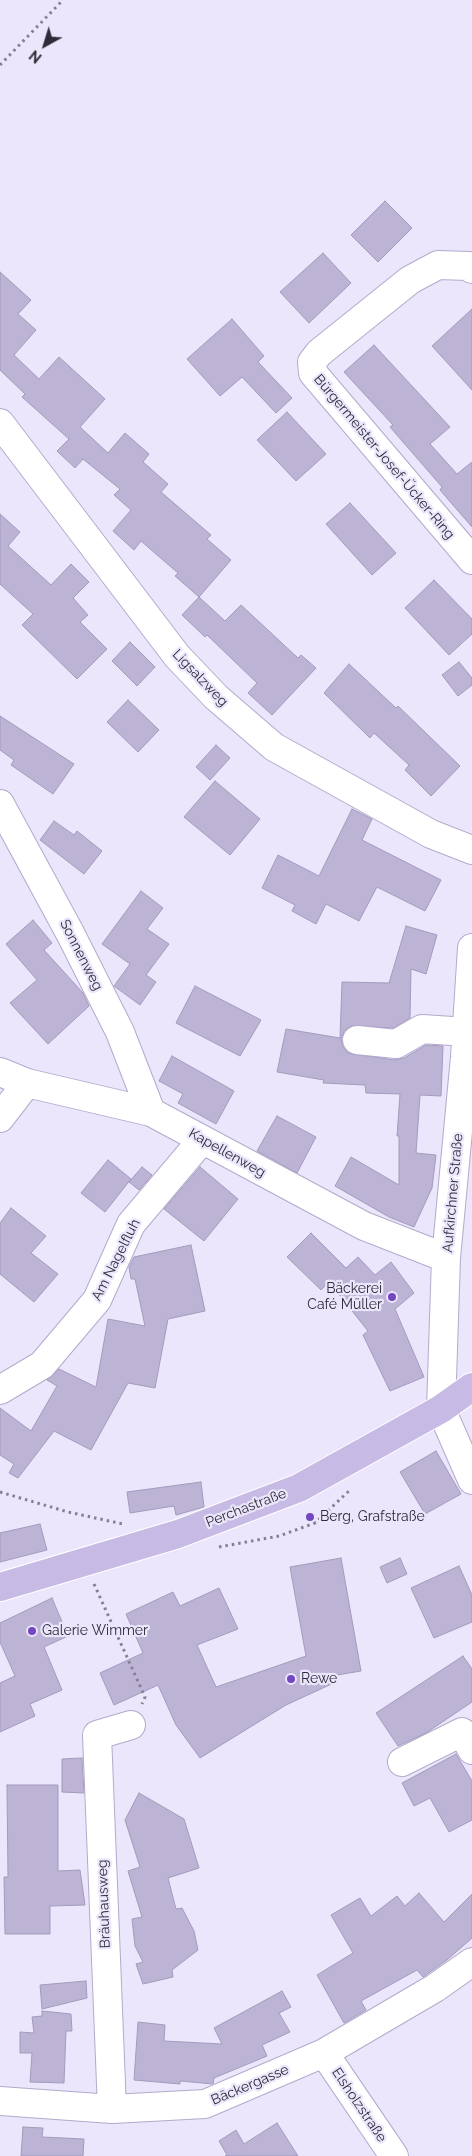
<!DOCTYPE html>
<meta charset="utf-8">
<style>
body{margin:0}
#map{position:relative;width:472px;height:2156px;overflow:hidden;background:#ebe6fb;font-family:Raleway,sans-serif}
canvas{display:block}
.north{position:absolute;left:20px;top:20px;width:50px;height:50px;-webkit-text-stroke:4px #ebe6fb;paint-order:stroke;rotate:219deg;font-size:14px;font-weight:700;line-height:20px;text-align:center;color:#2f2b39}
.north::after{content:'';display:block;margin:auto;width:18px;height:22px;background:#2f2b39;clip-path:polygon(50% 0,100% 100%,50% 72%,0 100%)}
</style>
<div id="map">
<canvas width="472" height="2156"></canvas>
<div class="north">N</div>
</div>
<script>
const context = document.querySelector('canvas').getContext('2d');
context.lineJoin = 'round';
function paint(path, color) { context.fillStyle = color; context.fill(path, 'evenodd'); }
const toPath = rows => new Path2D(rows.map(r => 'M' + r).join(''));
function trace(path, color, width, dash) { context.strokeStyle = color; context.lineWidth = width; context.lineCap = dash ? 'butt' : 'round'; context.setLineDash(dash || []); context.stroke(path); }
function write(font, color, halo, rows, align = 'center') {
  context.font = font + ' Raleway,sans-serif'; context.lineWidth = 4.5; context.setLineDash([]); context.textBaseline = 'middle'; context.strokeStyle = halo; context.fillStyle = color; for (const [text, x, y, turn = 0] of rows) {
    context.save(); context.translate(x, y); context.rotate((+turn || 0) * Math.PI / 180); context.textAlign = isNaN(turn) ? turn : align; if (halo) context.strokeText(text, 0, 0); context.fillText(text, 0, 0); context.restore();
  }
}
const building = toPath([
 [385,201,412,228,378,262,351,235,385,201],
 [323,253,351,283,309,323,280,292,323,253],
 [0,272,31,300,18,314,36,330,14,355,39,379,59,357,105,399,80,427,108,453,125,433,149,454,143,462,168,484,161,492,211,535,207,539,231,560,199,597,175,576,178,573,141,541,134,550,113,531,131,510,114,495,120,489,83,459,75,468,57,451,69,439,22,397,25,394,0,370,0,272],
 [472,309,472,390,432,346,472,309],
 [232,319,264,356,258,362,292,398,276,413,242,377,220,396,187,359,232,319],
 [374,345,450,427,430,444,457,474,472,462,472,527,440,490,442,487,390,427,393,425,344,372,374,345],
 [287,412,326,454,296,481,257,440,287,412],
 [350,503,396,553,372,575,326,524,350,503],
 [0,514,20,532,8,546,51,585,71,564,89,582,73,598,88,615,80,622,107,649,77,679,22,625,33,614,0,584,0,514],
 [434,580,472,619,472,634,449,655,405,608,434,580],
 [199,597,225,621,241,605,298,658,301,655,316,668,272,715,248,693,257,683,207,635,205,637,182,615,199,597],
 [130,642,155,667,137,686,112,661,130,642],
 [459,662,472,678,472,685,458,696,442,675,459,662],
 [349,664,396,708,398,706,460,766,431,796,405,770,409,765,374,733,370,738,324,693,349,664],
 [128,700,159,730,138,752,107,722,128,700],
 [0,716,74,764,53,794,11,765,14,760,0,750,0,716],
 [216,745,230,758,210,780,196,767,216,745],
 [215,781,260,819,230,855,184,817,215,781],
 [352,809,372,819,362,840,441,880,425,911,377,887,359,921,326,904,316,924,292,911,295,905,262,888,278,855,319,876,352,809],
 [54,821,74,835,77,831,102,851,84,874,40,840,54,821],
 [141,891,163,908,147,929,169,944,146,975,156,982,140,1005,114,986,130,964,102,944,141,891],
 [33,920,52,943,44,950,83,993,89,1006,48,1044,10,1003,37,980,6,944,33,920],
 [406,926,437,935,426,974,411,969,410,1018,393,1028,351,1026,344,1031,341,1039,343,1047,348,1053,394,1060,404,1058,426,1045,443,1046,441,1096,420,1095,416,1153,436,1155,432,1188,414,1227,389,1217,335,1186,351,1157,399,1185,399,1136,397,1136,400,1094,366,1093,365,1085,323,1083,324,1080,277,1072,286,1029,340,1038,342,982,389,983,406,926],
 [195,986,261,1020,240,1056,176,1023,195,986],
 [172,1056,234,1091,216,1124,178,1103,183,1094,159,1081,172,1056],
 [277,1116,316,1137,297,1173,257,1151,277,1116],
 [108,1160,131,1179,105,1212,81,1193,108,1160],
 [142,1167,152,1175,139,1190,129,1182,142,1167],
 [200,1167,238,1199,204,1241,164,1209,200,1167],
 [11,1208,46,1236,31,1253,58,1274,34,1302,0,1274,0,1223,11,1208],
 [311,1233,346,1268,358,1257,375,1275,391,1262,414,1293,395,1309,424,1377,390,1391,363,1335,368,1331,329,1282,321,1290,287,1257,311,1233],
 [191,1245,205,1311,168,1319,155,1388,128,1383,91,1450,54,1431,18,1478,9,1473,14,1464,0,1455,0,1408,31,1431,57,1386,47,1380,59,1369,96,1387,108,1319,145,1326,135,1279,131,1279,129,1267,134,1257,191,1245],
 [436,1451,461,1494,425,1514,400,1472,436,1451],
 [201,1482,204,1507,176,1515,174,1506,130,1513,127,1492,201,1482],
 [40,1524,47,1550,0,1562,0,1533,40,1524],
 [341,1558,361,1671,337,1675,336,1682,286,1705,200,1758,176,1725,158,1685,114,1705,100,1673,143,1653,126,1614,173,1592,180,1606,219,1588,238,1629,197,1645,216,1687,306,1656,290,1567,341,1558],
 [400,1558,407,1574,387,1583,380,1567,400,1558],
 [459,1566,472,1595,472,1622,434,1638,411,1588,459,1566],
 [52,1598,68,1636,44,1647,62,1690,30,1704,35,1716,0,1732,0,1683,15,1676,0,1642,0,1623,52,1598],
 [463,1656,472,1669,472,1702,426,1733,398,1746,376,1713,463,1656],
 [456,1754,472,1781,472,1820,449,1832,430,1798,414,1806,402,1783,456,1754],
 [82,1758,84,1793,62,1792,62,1759,82,1758],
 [7,1785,58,1785,58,1871,80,1870,85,1905,50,1906,50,1934,5,1934,4,1877,8,1877,7,1785],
 [139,1793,184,1819,199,1868,168,1878,176,1909,182,1908,194,1931,198,1950,172,1970,173,1977,143,1984,136,1964,143,1962,135,1946,132,1919,142,1917,128,1871,140,1867,125,1820,139,1793],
 [419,1893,444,1922,472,1894,472,1938,447,1960,423,1977,417,1970,361,2001,366,2010,344,2023,317,1975,353,1953,331,1915,360,1898,371,1916,397,1896,405,1906,419,1893],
 [86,1981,87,1998,42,2009,40,1985,86,1981],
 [282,1991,291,2007,279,2013,290,2032,262,2045,267,2056,214,2078,213,2084,180,2081,180,2084,134,2080,138,2022,165,2025,164,2041,222,2044,214,2028,282,1991],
 [42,2011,71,2014,72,2031,66,2031,64,2083,30,2082,32,2053,20,2053,20,2032,34,2033,32,2017,42,2016,42,2011],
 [277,2123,298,2156,225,2156,227,2155,219,2141,236,2130,244,2144,277,2123],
 [23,2127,43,2128,42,2137,84,2139,83,2156,21,2156,23,2127]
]);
paint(building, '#bcb3d5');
trace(building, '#a39bbc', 1);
const minor = toPath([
 [472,269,469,266,438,265,410,280,319,353,312,362,313,373,472,560],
 [0,423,177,656,216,697,274,747,431,834,472,850],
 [0,804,70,933,120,1032,151,1112],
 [472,948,465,1057,446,1258,441,1409,472,1480],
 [357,1040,396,1044,422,1029,467,1032],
 [0,1072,27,1083,151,1112,364,1226,446,1258],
 [0,1118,27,1083],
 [0,1390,42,1365,97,1300,131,1224,202,1140],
 [402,1762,462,1732,472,1750],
 [324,2053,394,2156],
 [0,2101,112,2109,205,2104,324,2053,435,1988,472,1962],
 [112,2109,97,1735,131,1725]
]);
const major = toPath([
 [0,1587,178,1534,299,1488,441,1409,472,1387]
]);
trace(minor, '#b3aacc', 30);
trace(major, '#fff', 30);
trace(toPath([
 [0,65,63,0],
 [0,1492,68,1512,123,1524],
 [310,1517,315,1523],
 [219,1547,279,1536,315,1523,351,1489],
 [94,1584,145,1697,142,1704]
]), '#858091', 3, [2.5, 4]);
trace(minor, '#fff', 28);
trace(major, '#c7bbe5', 28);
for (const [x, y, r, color] of [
 [392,1297,5,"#7347bf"],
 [310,1517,5,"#7347bf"],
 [32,1631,5,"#7347bf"],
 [291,1679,5,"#7347bf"]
]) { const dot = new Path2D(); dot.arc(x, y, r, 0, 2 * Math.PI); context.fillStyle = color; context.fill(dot); trace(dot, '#ebe6fb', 2); }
write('14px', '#2f2b39', '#ebe6fb', [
 ["Bürgermeister-Josef-Ücker-Ring",384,457,50],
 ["Ligsalzweg",200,678,46],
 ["Sonnenweg",81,955,63],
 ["Kapellenweg",227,1153,29],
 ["Aufkirchner Straße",453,1193,-85],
 ["Am Nagelfluh",116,1260,-63],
 ["Perchastraße",246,1508,-21],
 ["Bräuhausweg",104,1904,-92],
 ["Bäckergasse",250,2085,-23],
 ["Elsholzstraße",359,2105,56]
]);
write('14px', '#2f2b39', '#ebe6fb', [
 ["Bäckerei",382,1289,"right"],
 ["Café Müller",382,1305,"right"],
 ["Berg, Grafstraße",320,1517],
 ["Galerie Wimmer",42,1631],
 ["Rewe",301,1679]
], 'left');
</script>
